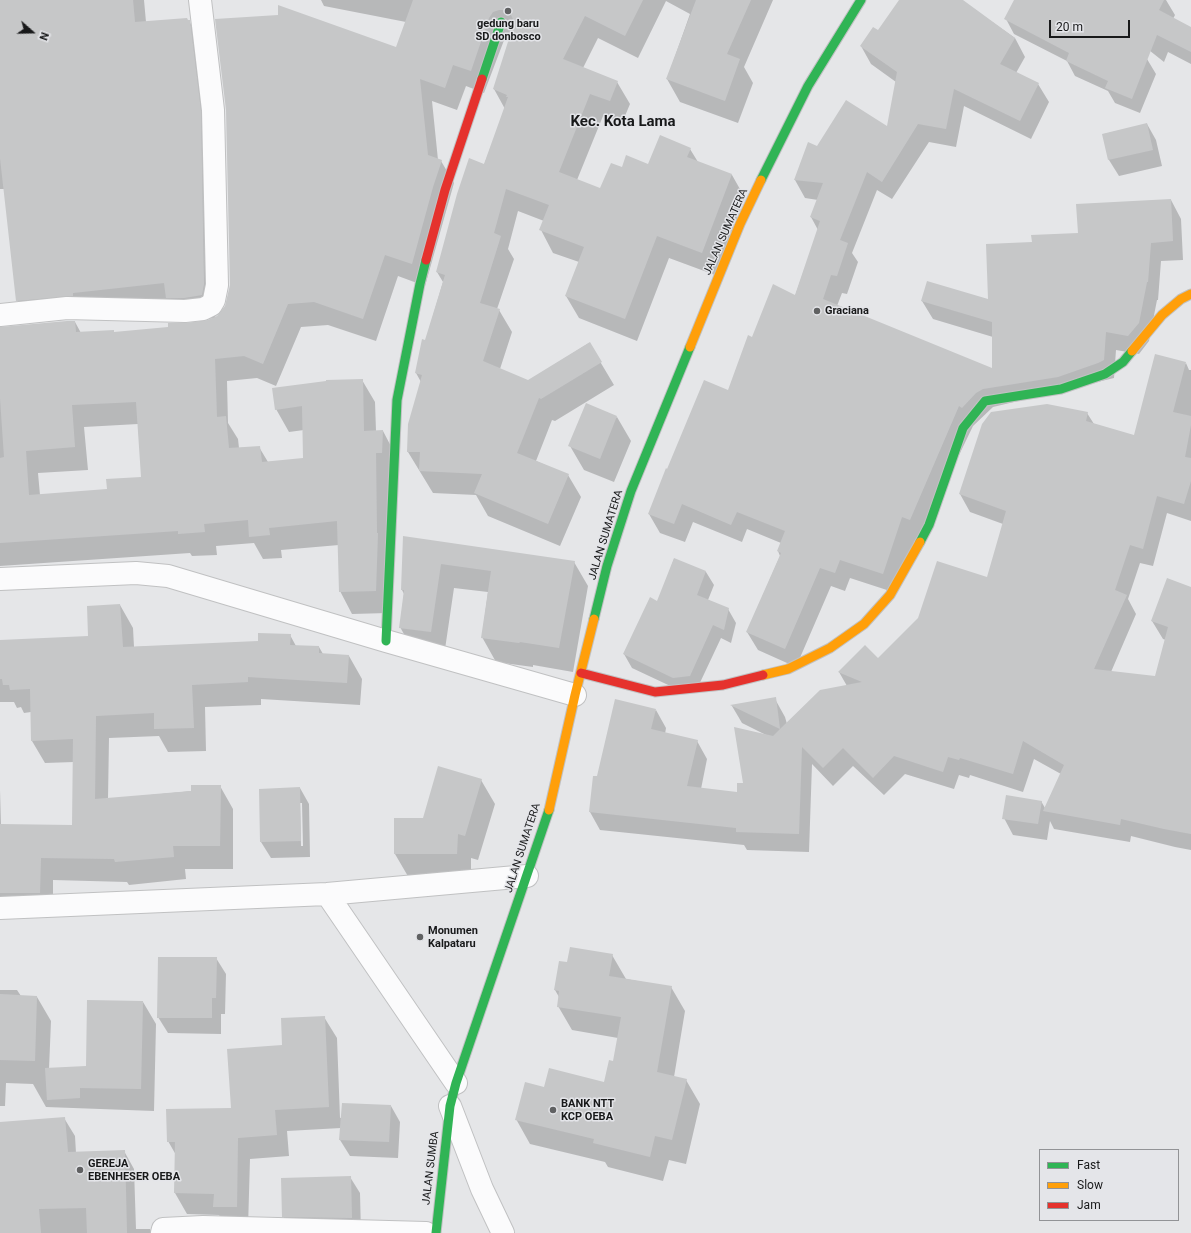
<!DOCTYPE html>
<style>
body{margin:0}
#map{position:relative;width:1191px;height:1233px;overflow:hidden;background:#e5e6e8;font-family:Roboto,sans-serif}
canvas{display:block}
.legend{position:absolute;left:1039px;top:1149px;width:140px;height:72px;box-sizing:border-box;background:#e4e5e9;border:1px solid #929396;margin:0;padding:5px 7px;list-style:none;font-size:12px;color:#18191a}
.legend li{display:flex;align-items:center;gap:8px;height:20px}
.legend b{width:20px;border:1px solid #929396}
.north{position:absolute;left:12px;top:12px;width:40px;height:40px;-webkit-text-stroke:3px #e4e5e9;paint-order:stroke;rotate:110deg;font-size:11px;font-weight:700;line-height:16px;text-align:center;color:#18191a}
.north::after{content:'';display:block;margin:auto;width:14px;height:18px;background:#18191a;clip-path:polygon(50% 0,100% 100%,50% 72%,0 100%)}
.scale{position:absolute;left:1049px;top:20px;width:81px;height:18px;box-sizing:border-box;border:2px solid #18191a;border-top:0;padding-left:5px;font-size:12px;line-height:14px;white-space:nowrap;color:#18191a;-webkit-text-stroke:3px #e4e5e9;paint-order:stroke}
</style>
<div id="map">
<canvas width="1191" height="1233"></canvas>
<ul class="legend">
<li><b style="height:5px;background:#30b455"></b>Fast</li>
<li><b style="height:5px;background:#ff9f0a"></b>Slow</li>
<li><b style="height:5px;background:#e5322d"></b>Jam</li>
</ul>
<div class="north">N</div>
<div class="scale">20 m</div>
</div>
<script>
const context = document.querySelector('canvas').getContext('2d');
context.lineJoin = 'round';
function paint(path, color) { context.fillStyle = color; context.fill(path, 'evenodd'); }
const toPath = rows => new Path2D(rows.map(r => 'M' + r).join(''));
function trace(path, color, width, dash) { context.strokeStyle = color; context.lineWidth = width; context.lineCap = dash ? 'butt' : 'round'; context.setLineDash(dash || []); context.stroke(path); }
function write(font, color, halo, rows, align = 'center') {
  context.font = font + ' Roboto,sans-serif'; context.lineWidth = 3; context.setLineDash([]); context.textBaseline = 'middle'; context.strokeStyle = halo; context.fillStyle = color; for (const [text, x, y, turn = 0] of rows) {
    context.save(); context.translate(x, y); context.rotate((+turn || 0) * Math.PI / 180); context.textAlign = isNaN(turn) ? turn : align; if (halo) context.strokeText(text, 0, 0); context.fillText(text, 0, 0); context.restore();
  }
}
paint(toPath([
 [0,0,144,0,146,22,189,21,202,44,217,307,215,318,223,312,397,48,406,22,324,6,321,0,773,0,744,67,753,83,738,123,680,102,667,79,690,14,666,1,638,58,598,38,583,68,617,82,630,104,622,123,603,116,577,180,601,189,622,168,648,165,690,149,698,162,732,175,745,198,715,275,669,258,637,341,579,318,566,296,579,262,553,253,541,230,544,221,518,211,508,249,514,259,497,309,499,310,512,332,500,369,528,381,589,343,614,385,555,421,552,420,536,461,568,475,581,497,560,546,488,516,476,495,433,493,408,452,421,382,416,373,443,282,437,272,484,165,505,109,494,89,512,32,506,35,484,93,466,86,457,110,432,101,438,160,441,161,454,183,425,286,398,276,376,341,328,325,301,327,276,386,257,378,227,381,228,423,238,439,239,448,259,447,268,462,304,459,304,430,289,432,276,409,362,380,375,402,376,431,383,431,395,454,388,613,352,614,340,591,339,545,281,550,282,558,263,559,254,543,216,546,217,555,192,556,190,553,0,566,0,328,75,322,81,333,114,333,169,328,205,322,213,318,198,321,85,318,30,323,17,300,5,189,0,189],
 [138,424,142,478,108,490,40,495,38,473,88,470,84,427],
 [901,0,961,0,1015,38,1025,57,1016,73,1038,84,1049,102,1031,139,964,106,956,147,929,142,892,199,877,190,852,253,858,262,847,294,842,293,837,306,993,370,993,337,933,319,922,301,989,300,1033,243,1079,234,1171,200,1181,219,1183,260,1161,261,1158,300,1157,300,1149,341,1139,354,1116,350,1114,378,993,407,973,426,893,592,850,578,845,591,831,586,796,667,758,650,747,632,780,556,778,551,781,543,747,529,742,542,693,522,685,542,660,533,649,514,668,470,729,391,795,296,818,230,811,217,818,200,805,198,795,180,817,147,888,127,896,82,871,64,861,46,879,32],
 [1016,0,1037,0,1147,59,1156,74,1140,113,1115,103,1108,91,1075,76,1067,61,1014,34,1006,19],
 [1086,0,1166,0,1175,15,1173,19,1191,28,1191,64,1168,52,1164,62],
 [1147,124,1156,140,1162,166,1119,176,1109,160,1104,134],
 [1186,363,1189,370,1191,370,1191,521,1167,513,1153,566,1140,563,1128,599,1136,614,1111,672,1156,677,1166,640,1163,639,1152,621,1191,588,1191,850,1175,847,1131,836,1130,842,1054,829,1050,821,1047,840,1013,835,1004,818,1041,801,1045,808,1061,774,1034,759,1023,792,970,775,969,778,959,775,954,789,905,774,884,795,853,766,833,786,812,764,809,852,747,850,744,845,600,830,590,812,598,777,656,710,666,728,665,734,697,741,707,759,701,789,738,793,744,784,766,735,742,723,732,706,775,699,785,717,787,724,847,686,839,672,878,660,988,578,1003,524,970,512,960,494,983,424,1087,413,1094,424,1135,436],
 [617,417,631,441,614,482,584,470,570,446],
 [404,538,574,562,588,586,573,672,533,665,533,667,496,662,482,637,488,592,454,588,444,656,414,652,400,627,404,594,402,590],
 [674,559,706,572,714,585,708,600,728,609,736,623,731,643,721,638,697,689,681,691,632,668,624,654,658,602],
 [120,605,133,628,134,647,259,642,290,635,296,646,319,647,323,654,349,656,362,679,360,705,261,699,261,705,205,707,206,751,168,752,159,736,109,738,108,799,192,791,220,786,233,809,233,869,185,869,186,879,129,885,127,882,53,880,53,915,0,908,0,790,1,825,73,826,74,762,45,763,32,741,31,712,24,713,21,707,17,708,14,702,0,702,0,641,89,637],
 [481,780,495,804,478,860,471,858,471,878,409,878,395,854,424,819],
 [300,788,309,804,310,857,271,858,261,842],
 [300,803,302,803,303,846,301,846],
 [612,955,626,979,671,987,685,1011,674,1077,686,1080,700,1104,686,1164,669,1160,663,1181,608,1167,605,1162,530,1144,516,1119,545,1088,604,1083,614,1062,618,1038,572,1030,558,1006,559,997,555,990,568,963],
 [216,958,226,974,225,1014,221,1014,221,1034,168,1033,158,1017],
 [0,990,17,990,21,996,37,997,51,1021,49,1069,87,1067,143,1002,156,1024,154,1111,46,1107,33,1084,6,1083,5,1106,0,1106],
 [324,1017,337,1038,340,1118,391,1106,400,1122,398,1158,350,1156,340,1140,341,1128,287,1131,289,1156,250,1159,248,1228,226,1227,219,1215,187,1214,175,1193,176,1155,168,1141,232,1109,284,1045],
 [64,1118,75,1136,76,1153,124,1151,134,1169,136,1229,150,1229,152,1233,0,1233,0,1123],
 [350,1177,360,1193,361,1233,292,1233,283,1216]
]), '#0003');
paint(toPath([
 [0,0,133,0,135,22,187,18,188,20,190,20,201,111,204,284,202,295,184,298,166,298,164,283,73,293,73,296,16,301,0,158],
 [413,0,643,0,625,36,585,16,563,59,618,81,610,101,590,94,559,172,600,188,611,163,622,167,626,155,648,164,660,135,691,148,687,157,732,174,702,253,657,236,625,319,565,296,584,247,539,230,549,205,506,189,494,233,501,236,480,303,500,309,483,361,528,380,590,342,602,362,541,399,539,398,517,453,569,474,548,524,474,493,482,474,419,471,420,452,407,452,408,424,422,375,415,373,422,339,425,340,445,275,436,272,457,194,469,158,484,164,508,97,506,97,507,95,493,89,513,26,513,19,510,13,505,10,499,10,493,12,489,18,471,71,453,65,445,88,420,79,428,155,442,160,433,187,412,264,385,255,363,319,314,302,288,304,263,364,244,356,215,359,217,417,226,416,229,448,260,446,262,462,303,458,302,406,275,410,272,388,326,381,326,380,363,379,364,431,383,430,382,453,376,453,377,533,378,533,376,591,339,592,337,521,269,528,270,535,249,537,248,520,204,524,205,532,178,534,178,531,0,543,0,458,4,457,0,398,0,327,67,321,75,321,76,332,114,330,114,332,168,327,168,323,186,323,208,320,217,316,225,306,230,285,226,110,215,19,278,15,278,5,396,47],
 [136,402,141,477,106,479,107,489,29,495,26,451,75,447,72,405],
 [696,0,751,0,727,54,740,59,725,101,666,79],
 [899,0,963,0,1015,38,1000,64,1039,83,1020,121,954,89,946,129,918,124,882,182,867,172,840,240,848,243,837,276,831,275,823,299,992,368,992,322,921,301,927,281,988,299,986,244,1032,242,1031,235,1078,233,1076,204,1171,199,1173,241,1151,243,1148,282,1147,282,1139,323,1128,336,1106,332,1104,360,1098,363,1058,377,983,389,976,393,962,408,959,406,910,520,902,517,883,574,840,560,835,573,820,568,785,649,746,632,781,553,777,551,785,531,737,512,731,525,682,504,674,524,648,514,666,468,667,469,704,380,728,390,748,335,752,337,773,284,795,295,820,221,810,217,823,183,794,180,808,142,817,146,846,100,887,126,897,72,860,46,873,27,878,30],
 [1014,0,1164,0,1159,10,1191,27,1191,52,1157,35,1132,99,1105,88,1108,81,1066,61,1069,53,1004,19],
 [1147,123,1153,150,1108,160,1102,134],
 [1155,354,1186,362,1173,412,1191,416,1191,425,1185,457,1191,458,1191,481,1184,504,1157,496,1143,549,1130,545,1115,590,1127,595,1094,669,1155,676,1168,627,1151,621,1167,578,1191,587,1191,834,1164,829,1121,819,1120,825,1043,811,1064,765,1023,741,1013,774,960,758,959,760,948,757,943,772,894,756,873,778,843,748,823,768,802,747,799,834,736,832,736,828,589,812,593,776,597,776,615,699,656,709,651,729,698,740,687,786,737,792,737,783,743,783,734,727,773,736,780,729,730,705,776,697,780,729,820,690,862,682,838,672,865,645,878,658,918,618,937,561,987,577,1006,511,959,494,982,424,991,412,1047,404,1088,412,1086,421,1134,435],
 [586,403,617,416,600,459,568,446],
 [403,536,575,561,559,648,520,642,519,643,481,638,491,571,441,564,431,632,399,628,404,590,401,590],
 [674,558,706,571,697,595,729,608,724,630,713,625,690,676,673,678,623,654,650,597,657,601],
 [120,604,123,647,258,641,258,633,291,634,290,645,319,646,319,653,349,655,347,683,248,677,248,682,192,685,194,728,154,729,154,713,96,716,95,799,191,791,191,785,221,785,220,846,173,846,174,857,115,862,114,859,41,858,40,893,0,893,0,824,72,825,73,739,31,741,30,689,10,690,9,685,3,685,2,679,0,679,0,640,88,636,87,606],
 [438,766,482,779,465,836,458,834,457,854,394,854,394,818,423,818],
 [300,787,301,841,260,842,259,789],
 [1006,795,1042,801,1038,824,1002,819],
 [570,947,613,954,609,976,672,986,657,1072,687,1079,672,1140,655,1136,650,1157,593,1143,594,1139,515,1120,525,1082,544,1087,549,1068,604,1082,609,1060,613,1061,621,1017,557,1007,559,991,554,990,559,961,567,962],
 [158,957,217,957,216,998,212,998,212,1018,157,1018],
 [0,994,37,996,35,1061,0,1060],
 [87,1000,143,1001,141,1089,80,1088,80,1098,47,1100,45,1068,86,1066],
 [325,1016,329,1107,275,1110,277,1135,238,1138,237,1207,213,1207,214,1194,174,1193,175,1142,167,1142,166,1109,231,1108,227,1049,282,1045,281,1018],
 [342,1103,391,1105,389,1142,339,1140],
 [65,1117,68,1152,125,1150,127,1233,87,1233,86,1208,39,1209,41,1233,0,1233,0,1122],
 [351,1176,352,1218,282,1217,281,1178]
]), '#c6c7c8');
const street = toPath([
 [0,315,67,308,185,311,203,309,211,305,214,300,217,285,213,110,200,0],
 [0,579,136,573,168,576,386,641,575,695],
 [327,894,456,1083],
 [0,908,327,894,527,876],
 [450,1106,482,1189,503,1233],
 [162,1233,163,1229,203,1227,426,1233]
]);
const fast = toPath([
 [482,79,501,22],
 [761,180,808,86,861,0],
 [920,542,929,525,963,428,985,401,1061,389,1105,374,1123,362,1132,351],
 [594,619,607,566,631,491,690,347],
 [386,641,397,400,420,284,426,260],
 [436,1233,450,1106,456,1083,549,810]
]);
const slow = toPath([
 [690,347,740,224,761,180],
 [1132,351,1162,315,1181,299,1191,294],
 [763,675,788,669,830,648,864,624,890,595,920,542],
 [549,810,575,695,594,619]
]);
const jam = toPath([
 [426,260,445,190,482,79],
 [581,673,655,692,723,685,763,675]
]);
trace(street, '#c0c1c2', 24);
trace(fast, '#c0c1c2', 11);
trace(slow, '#c0c1c2', 11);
trace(jam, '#c0c1c2', 11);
trace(street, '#fbfbfc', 22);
trace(fast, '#30b455', 9);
trace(slow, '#ff9f0a', 9);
trace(jam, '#e5322d', 9);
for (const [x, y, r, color] of [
 [508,11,4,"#606162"],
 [817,311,4,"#606162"],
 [420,937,4,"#606162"],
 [553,1110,4,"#606162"],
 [80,1170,4,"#606162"]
]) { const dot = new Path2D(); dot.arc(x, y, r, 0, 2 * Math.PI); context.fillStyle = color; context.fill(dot); trace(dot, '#e4e5e9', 1.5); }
write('bold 11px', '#18191a', '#e4e5e9', [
 ["gedung baru",508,24,"center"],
 ["SD donbosco",508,37,"center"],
 ["Graciana",825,311],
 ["Monumen",428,931],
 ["Kalpataru",428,944],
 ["BANK NTT",561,1104],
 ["KCP OEBA",561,1117],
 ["GEREJA",88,1164],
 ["EBENHESER OEBA",88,1177]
], 'left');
write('11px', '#18191a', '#e4e5e9', [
 ["JALAN SUMATERA",726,232,-66],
 ["JALAN SUMATERA",606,535,-73],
 ["JALAN SUMATERA",523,848,-72],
 ["JALAN SUMBA",431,1168,-83]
]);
write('bold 15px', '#18191a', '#e4e5e9', [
 ["Kec. Kota Lama",623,122]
]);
</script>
